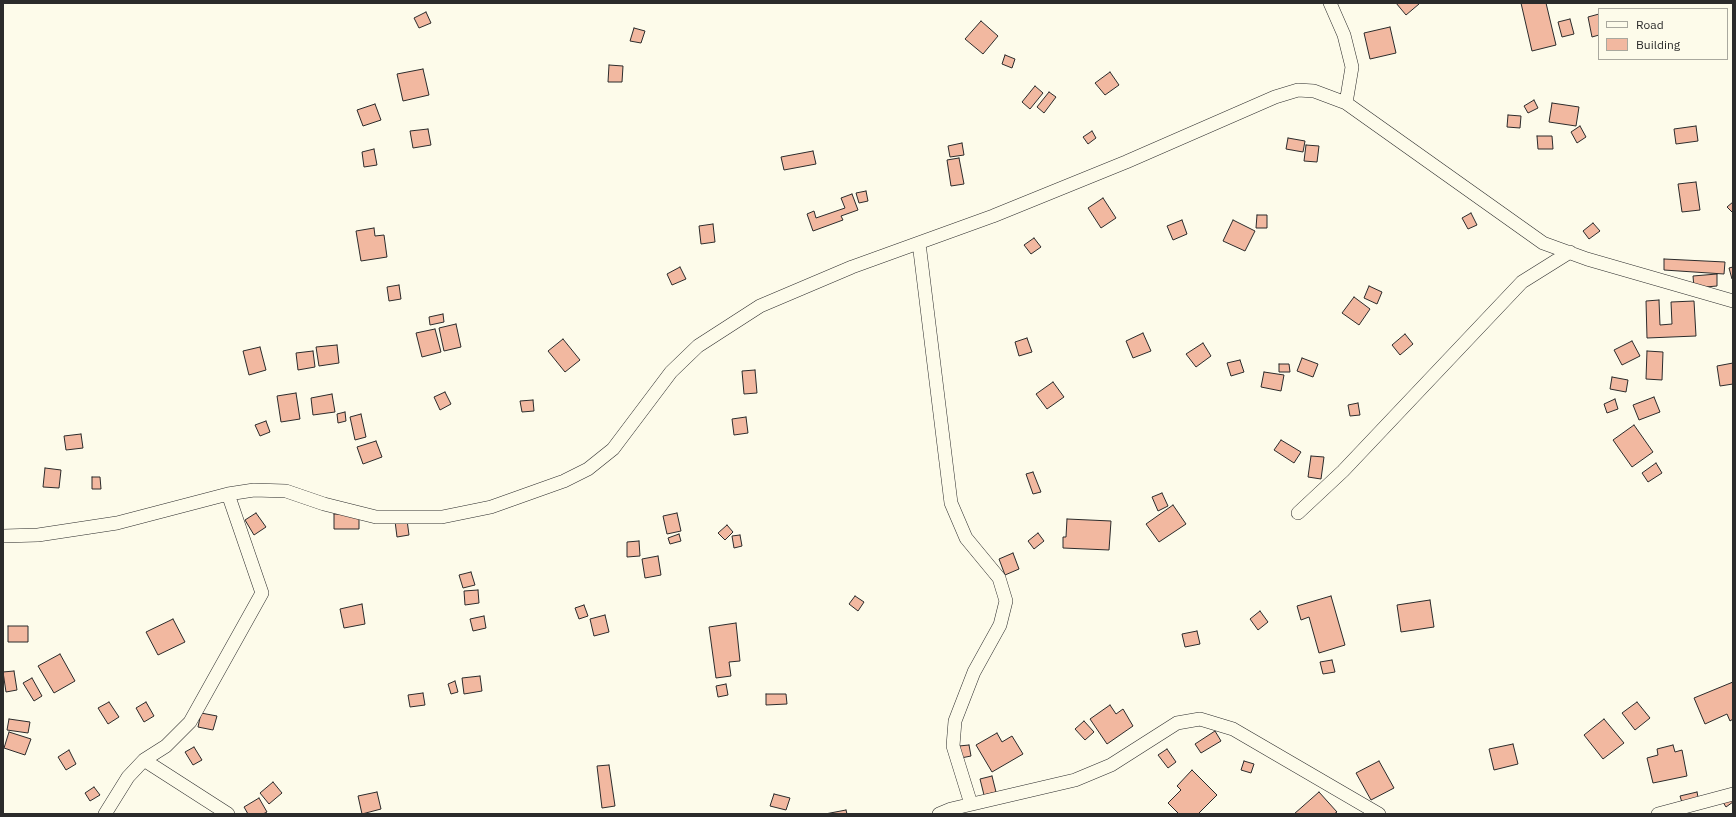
<!DOCTYPE html>
<html>
<head>
<meta charset="utf-8">
<style>
  body { margin:0 }
  #map { position:relative; width:1736px; height:817px; overflow:hidden; background:#fdfbea; font-family:"IBM Plex Sans",sans-serif }
  canvas { display:block }
  .frame { position:absolute; inset:0; border:4px solid #2b2b2b; pointer-events:none }
  .legend { position:absolute; left:1598px; top:8px; width:130px; height:52px; box-sizing:border-box; background:#fdfbea; border:1px solid #a9a89e; margin:0; padding:5px 7px; list-style:none; font-size:12px; color:#2b2b2b }
  .legend li { display:flex; align-items:center; gap:8px; height:20px }
  .legend b { width:20px; border:1px solid #a9a89e }
</style>
</head>
<body>
<div id="map">
<canvas width="1736" height="817"></canvas>
<div class="frame"></div>
<ul class="legend">
<li><b style="height:5px;background:#fdfbea"></b>Road</li>
<li><b style="height:11px;background:#f2b8a0"></b>Building</li>
</ul>
</div>
<script>
const g = document.querySelector('canvas').getContext('2d');
g.lineJoin = 'round';
function fillPath(path, color) {
  g.fillStyle = color;
  g.fill(path, 'evenodd');
}
function toPath(rows) {
  const path = new Path2D();
  for (const r of rows) {
    path.moveTo(r[0], r[1]);
    for (let i = 2; i < r.length; i += 2) path.lineTo(r[i], r[i + 1]);
  }
  return path;
}
function stroke(path, color, width, dash) {
  g.strokeStyle = color;
  g.lineWidth = width;
  g.lineCap = dash ? 'butt' : 'round';
  g.setLineDash(dash || []);
  g.stroke(path);
}
const building = toPath([
  [1396,3,1418,3,1419,4,1406,15,1396,3],
  [1521,3,1546,3,1556,45,1532,51,1521,3],
  [426,12,431,23,419,28,414,18,426,12],
  [1599,14,1599,35,1592,37,1588,17,1599,14],
  [1570,19,1574,34,1562,37,1558,22,1570,19],
  [981,21,998,36,983,54,965,39,981,21],
  [1390,27,1396,53,1370,59,1364,33,1390,27],
  [634,28,645,31,641,43,630,41,634,28],
  [1005,55,1015,59,1012,68,1002,64,1005,55],
  [609,65,623,66,622,82,608,82,609,65],
  [423,69,429,95,403,101,397,74,423,69],
  [1110,72,1119,85,1105,95,1095,83,1110,72],
  [1035,86,1043,93,1030,109,1022,102,1035,86],
  [1049,92,1056,97,1044,113,1037,107,1049,92],
  [1534,100,1538,108,1528,113,1524,106,1534,100],
  [1552,103,1579,107,1576,126,1549,122,1552,103],
  [375,104,381,120,363,126,357,110,375,104],
  [1508,115,1521,116,1520,128,1507,127,1508,115],
  [1580,126,1586,137,1577,143,1571,132,1580,126],
  [1696,126,1698,141,1676,144,1674,129,1696,126],
  [428,129,431,145,413,148,410,131,428,129],
  [1092,131,1096,138,1088,144,1083,137,1092,131],
  [1537,136,1552,136,1553,149,1538,149,1537,136],
  [1288,138,1305,141,1303,152,1286,149,1288,138],
  [962,143,964,155,950,157,948,146,962,143],
  [1306,145,1319,146,1317,162,1304,161,1306,145],
  [374,149,377,165,364,167,362,152,374,149],
  [813,151,816,164,784,170,781,157,813,151],
  [959,158,964,184,951,186,947,160,959,158],
  [1696,182,1700,210,1682,212,1678,184,1696,182],
  [866,191,868,201,859,203,856,193,866,191],
  [852,194,858,210,841,216,843,220,813,231,807,214,814,211,816,218,845,208,841,198,852,194],
  [1103,198,1116,218,1101,228,1088,208,1103,198],
  [1733,202,1733,213,1727,207,1733,202],
  [1471,213,1477,225,1468,229,1462,218,1471,213],
  [1257,215,1267,215,1267,228,1256,228,1257,215],
  [1182,220,1187,234,1173,240,1167,226,1182,220],
  [1233,220,1255,231,1245,251,1223,241,1233,220],
  [1593,223,1600,231,1589,239,1583,231,1593,223],
  [713,224,715,242,701,244,699,226,713,224],
  [374,228,375,236,384,235,387,257,361,261,356,231,374,228],
  [1034,238,1041,247,1031,254,1024,245,1034,238],
  [1664,259,1725,262,1724,274,1664,270,1664,259],
  [680,267,686,279,672,285,667,274,680,267],
  [1733,267,1733,279,1732,279,1729,268,1733,267],
  [1717,274,1717,286,1694,288,1693,276,1717,274],
  [399,285,401,299,389,301,387,287,399,285],
  [1369,286,1382,292,1377,304,1364,298,1369,286],
  [1354,297,1370,309,1359,325,1342,313,1354,297],
  [1659,300,1660,325,1672,324,1671,302,1694,301,1696,336,1647,338,1646,301,1659,300],
  [443,314,444,322,430,325,429,317,443,314],
  [456,324,461,347,444,351,439,328,456,324],
  [435,329,441,352,422,357,416,333,435,329],
  [1143,333,1151,351,1133,358,1126,341,1143,333],
  [1405,334,1413,344,1400,355,1392,345,1405,334],
  [1027,338,1032,352,1019,356,1015,342,1027,338],
  [563,339,580,360,565,372,548,351,563,339],
  [1632,341,1640,356,1622,365,1614,350,1632,341],
  [1203,343,1211,356,1196,367,1186,354,1203,343],
  [337,345,339,363,319,366,316,347,337,345],
  [260,347,266,370,249,375,243,351,260,347],
  [313,351,315,367,298,370,296,353,313,351],
  [1647,351,1663,352,1662,380,1646,379,1647,351],
  [1302,358,1318,364,1313,377,1297,371,1302,358],
  [1240,360,1244,372,1231,376,1227,363,1240,360],
  [1733,363,1733,384,1720,386,1717,366,1733,363],
  [1279,364,1289,364,1290,372,1279,372,1279,364],
  [755,370,757,393,744,394,742,371,755,370],
  [1264,372,1284,375,1281,391,1261,387,1264,372],
  [1612,377,1628,380,1626,392,1610,389,1612,377],
  [1053,382,1064,397,1047,409,1036,394,1053,382],
  [445,392,451,404,440,410,434,397,445,392],
  [296,393,300,419,281,422,277,396,296,393],
  [332,394,335,412,313,415,311,398,332,394],
  [1654,397,1660,412,1639,420,1633,405,1654,397],
  [1615,399,1618,409,1607,413,1604,404,1615,399],
  [533,400,534,411,522,412,520,401,533,400],
  [1358,403,1360,415,1350,416,1348,405,1358,403],
  [345,412,346,421,338,423,337,414,345,412],
  [361,414,366,437,355,440,350,417,361,414],
  [746,417,748,433,734,435,732,419,746,417],
  [266,421,270,432,260,436,255,425,266,421],
  [1634,425,1653,452,1632,467,1613,440,1634,425],
  [81,434,83,448,66,450,64,436,81,434],
  [1281,440,1301,452,1294,463,1274,450,1281,440],
  [376,441,382,457,363,464,357,447,376,441],
  [1311,456,1324,457,1321,479,1308,477,1311,456],
  [1656,463,1662,473,1648,482,1642,473,1656,463],
  [45,468,61,470,59,488,43,487,45,468],
  [1033,472,1041,492,1033,494,1026,474,1033,472],
  [92,477,100,477,101,489,92,489,92,477],
  [1162,493,1168,506,1158,511,1152,497,1162,493],
  [1173,505,1186,524,1159,542,1146,524,1173,505],
  [256,513,266,527,254,535,245,520,256,513],
  [677,513,681,531,667,534,663,516,677,513],
  [334,514,359,514,359,529,334,529,334,514],
  [1067,519,1111,521,1109,550,1063,548,1063,537,1066,537,1067,519],
  [407,520,409,535,397,537,395,521,407,520],
  [727,525,733,532,725,540,718,533,727,525],
  [1038,533,1044,541,1034,549,1028,541,1038,533],
  [679,534,681,541,670,544,668,538,679,534],
  [740,535,742,546,734,548,732,536,740,535],
  [639,541,640,556,627,557,627,542,639,541],
  [1013,553,1019,569,1005,575,999,559,1013,553],
  [658,556,661,575,645,578,642,559,658,556],
  [471,572,475,585,463,588,459,575,471,572],
  [478,590,479,603,465,605,464,591,478,590],
  [855,596,864,602,858,611,849,604,855,596],
  [1331,596,1345,645,1319,653,1309,617,1301,620,1297,606,1331,596],
  [1430,600,1434,627,1401,632,1397,605,1430,600],
  [362,604,365,624,344,628,340,609,362,604],
  [584,605,588,616,579,619,575,608,584,605],
  [1260,611,1268,622,1258,630,1250,619,1260,611],
  [605,615,609,632,594,636,590,619,605,615],
  [484,616,486,628,473,631,470,619,484,616],
  [173,619,185,642,158,655,146,632,173,619],
  [736,623,740,661,729,662,731,676,716,678,709,627,736,623],
  [8,626,28,626,28,642,8,642,8,626],
  [1197,631,1200,644,1185,647,1182,634,1197,631],
  [60,654,75,681,54,693,38,666,60,654],
  [1332,660,1335,672,1323,674,1320,662,1332,660],
  [14,671,17,690,6,692,3,672,14,671],
  [480,676,482,691,464,694,462,678,480,676],
  [32,678,42,696,34,701,23,683,32,678],
  [455,681,458,692,451,694,448,684,455,681],
  [1733,682,1733,719,1730,721,1727,714,1705,724,1694,698,1733,682],
  [726,684,728,695,718,697,716,686,726,684],
  [423,693,425,705,410,707,408,695,423,693],
  [766,694,786,694,787,704,766,705,766,694],
  [109,702,119,717,108,724,98,708,109,702],
  [146,702,154,716,144,722,136,708,146,702],
  [1637,702,1650,718,1635,730,1622,713,1637,702],
  [1110,705,1116,714,1123,709,1133,726,1107,744,1090,719,1110,705],
  [201,713,217,716,213,730,198,727,201,713],
  [9,719,30,722,28,733,7,730,9,719],
  [1604,719,1624,743,1603,759,1584,735,1604,719],
  [1084,721,1094,732,1085,740,1075,729,1084,721],
  [1215,731,1221,741,1201,753,1195,744,1215,731],
  [9,732,31,739,25,755,4,748,9,732],
  [997,733,1002,742,1012,736,1023,754,992,772,976,745,997,733],
  [1513,744,1518,764,1494,770,1489,749,1513,744],
  [969,745,971,756,961,758,959,746,969,745],
  [1673,745,1675,752,1682,750,1687,776,1653,783,1647,758,1658,755,1657,749,1673,745],
  [194,747,202,760,193,765,185,752,194,747],
  [1167,749,1176,762,1168,768,1158,755,1167,749],
  [69,750,76,764,66,770,58,757,69,750],
  [1244,761,1254,764,1251,773,1241,770,1244,761],
  [1379,761,1394,788,1371,800,1356,773,1379,761],
  [609,765,615,806,602,808,597,766,609,765],
  [1192,770,1217,795,1198,814,1179,814,1168,803,1181,790,1177,786,1192,770],
  [992,776,996,792,984,795,980,779,992,776],
  [273,782,282,793,269,804,260,793,273,782],
  [94,787,100,795,90,801,85,793,94,787],
  [377,792,381,809,362,814,358,796,377,792],
  [1319,792,1337,812,1334,814,1294,814,1319,792],
  [1697,792,1699,802,1683,806,1680,796,1697,792],
  [774,794,790,798,786,810,770,806,774,794],
  [259,798,267,812,263,814,248,814,244,807,259,798],
  [1733,798,1733,802,1726,807,1721,799,1733,798],
  [846,810,847,814,825,814,846,810]
]);
fillPath(building, '#f2b8a0');
stroke(building, '#2b2b2b', 1);
const minor = toPath([
  [1330,3,1344,35,1352,67,1346,103],
  [919,243,951,503,966,538,999,578,1006,601,1000,625,974,672,955,721,953,746,971,804],
  [1298,513,1343,471,1522,282,1570,252],
  [3,536,38,535,117,523,228,494,254,490,286,491,324,504,376,517,442,517,491,507,564,481,588,469,613,449,671,372,698,346,760,306,852,267,993,216,1126,162,1275,97,1298,90,1314,91,1346,103,1543,243,1587,259,1733,301],
  [144,760,228,814],
  [105,814,128,777,144,760,166,746,190,722,262,593,228,494],
  [939,814,951,809,1075,780,1111,765,1177,723,1200,719,1233,729,1379,814],
  [1658,814,1733,794]
]);
stroke(minor, '#2b2b2b', 14);
stroke(minor, '#fdfbea', 13);
</script>
</body>
</html>
